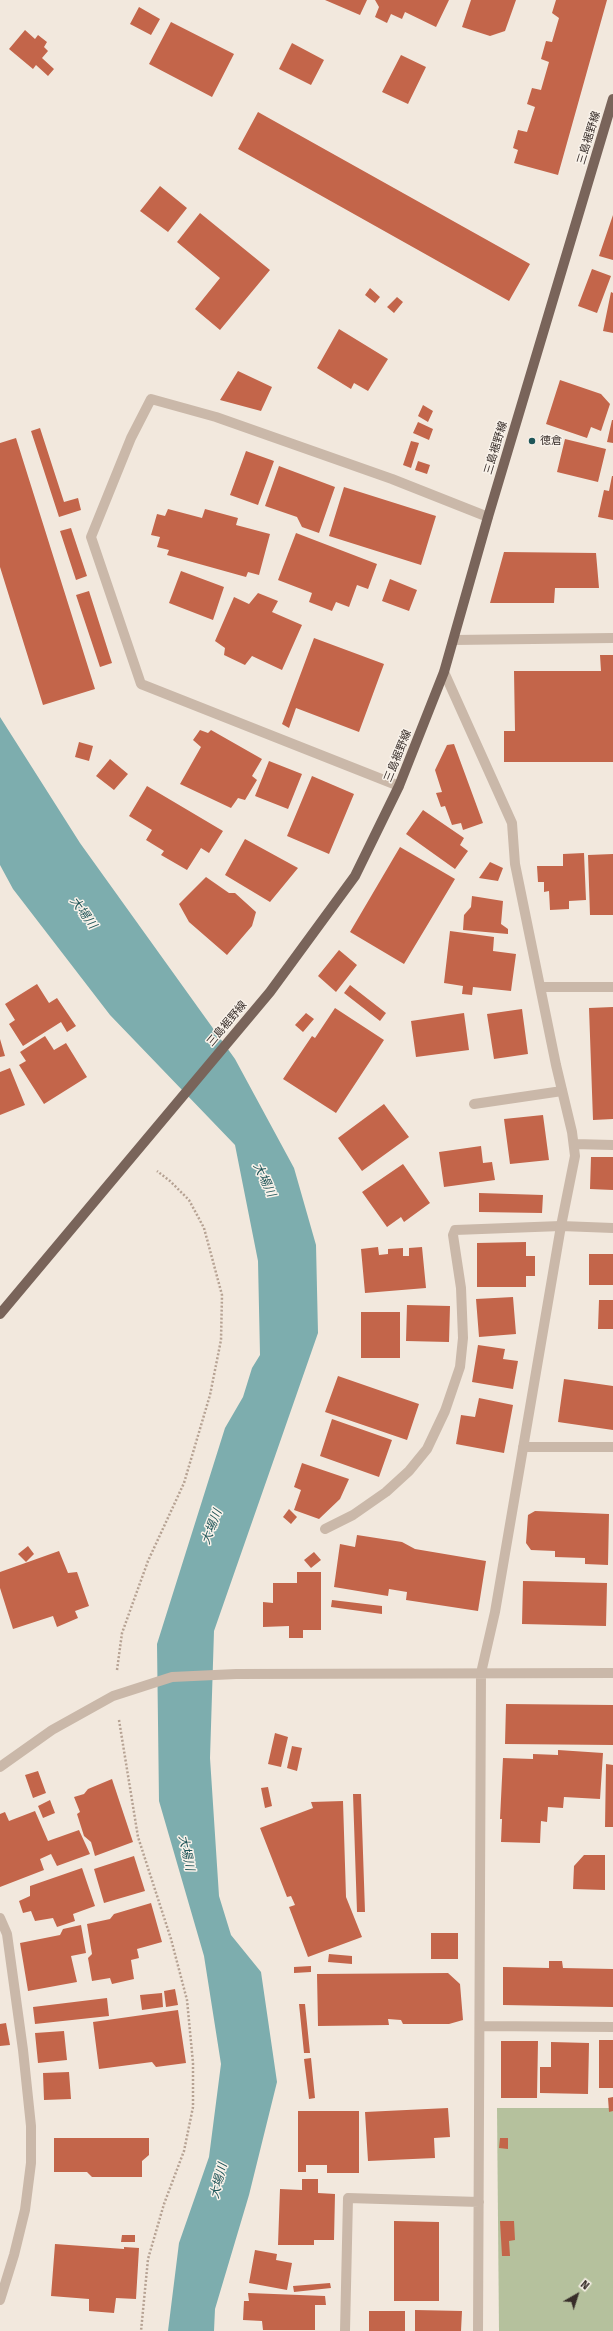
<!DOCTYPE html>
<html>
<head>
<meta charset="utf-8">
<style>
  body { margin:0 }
  #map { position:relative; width:613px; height:2331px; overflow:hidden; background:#f2e8dd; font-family:"Fira Sans",sans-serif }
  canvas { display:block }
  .north { position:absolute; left:557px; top:2275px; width:40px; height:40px; -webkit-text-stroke:3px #f9f2ea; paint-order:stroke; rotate:39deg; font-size:11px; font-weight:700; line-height:16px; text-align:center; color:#372d29 }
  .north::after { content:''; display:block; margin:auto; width:14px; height:18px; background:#372d29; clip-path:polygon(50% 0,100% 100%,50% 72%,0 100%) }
</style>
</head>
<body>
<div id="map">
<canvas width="613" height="2331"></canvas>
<div class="north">N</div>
</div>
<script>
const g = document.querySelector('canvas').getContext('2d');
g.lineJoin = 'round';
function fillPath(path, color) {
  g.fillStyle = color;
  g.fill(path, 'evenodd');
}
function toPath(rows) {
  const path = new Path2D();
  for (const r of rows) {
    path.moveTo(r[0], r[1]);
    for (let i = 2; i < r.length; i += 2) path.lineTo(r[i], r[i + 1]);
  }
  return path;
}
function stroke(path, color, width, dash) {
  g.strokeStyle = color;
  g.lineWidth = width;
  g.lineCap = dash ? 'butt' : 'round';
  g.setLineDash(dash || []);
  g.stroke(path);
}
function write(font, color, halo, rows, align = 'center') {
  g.font = font + ' "Fira Sans","Noto Sans JP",sans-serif';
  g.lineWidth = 3;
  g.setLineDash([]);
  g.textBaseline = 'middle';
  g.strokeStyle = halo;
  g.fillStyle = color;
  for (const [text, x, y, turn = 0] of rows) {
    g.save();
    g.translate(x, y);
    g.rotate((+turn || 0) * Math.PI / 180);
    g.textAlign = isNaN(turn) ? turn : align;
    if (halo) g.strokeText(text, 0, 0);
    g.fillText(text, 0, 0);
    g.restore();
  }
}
fillPath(toPath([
  [497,2108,613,2108,613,2331,499,2331]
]), '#b5c19d');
fillPath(toPath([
  [0,717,80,843,235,1059,294,1168,316,1245,318,1333,214,1631,210,1758,219,1896,231,1935,261,1972,277,2082,249,2195,215,2309,214,2331,168,2331,179,2243,209,2157,221,2064,204,1956,159,1801,157,1644,225,1428,243,1397,252,1368,260,1355,258,1261,235,1145,110,1015,13,889,0,865]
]), '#7dadae');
fillPath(toPath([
  [325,0,367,0,360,15],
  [375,0,449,0,436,27,405,12,402,19,391,14,387,23,375,17,379,7],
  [471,0,516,0,505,31,490,36,462,27],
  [556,0,607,0,558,175,514,163,518,150,513,148,518,130,527,132,535,107,527,104,532,88,541,90,549,62,541,59,546,41,552,42,559,18,552,13],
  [139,7,160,19,151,35,130,24],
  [171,22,234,54,212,97,149,64],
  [25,30,35,39,38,35,47,42,44,47,48,51,42,58,54,69,48,76,36,65,33,69,9,49],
  [292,43,324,60,311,85,279,69],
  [401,55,426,67,408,104,382,92],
  [258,112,530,264,509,301,238,149],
  [160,186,187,208,168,232,140,211],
  [200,213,270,270,220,330,195,309,220,278,177,242],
  [613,215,613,260,599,256],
  [592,269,611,276,597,313,578,306],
  [370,288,380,297,375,303,365,295],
  [611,292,613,293,613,333,603,331],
  [397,297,403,302,394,313,387,307],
  [339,329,388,359,368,391,354,383,351,389,317,368],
  [238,371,272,387,261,411,220,400],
  [560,380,601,394,610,404,601,431,591,427,587,438,546,424],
  [423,405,433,411,428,422,418,416],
  [612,420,613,420,613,443,607,442],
  [418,422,433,429,429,440,413,433],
  [40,428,64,502,78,498,81,510,59,517,31,431],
  [16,438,95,689,43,705,0,567,0,443],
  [565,439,606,449,598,482,557,472],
  [411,441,419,443,411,468,403,465],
  [246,451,274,461,258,505,230,495],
  [418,461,430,465,427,474,415,470],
  [279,466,335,487,319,533,302,527,297,517,265,506],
  [612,476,613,476,613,520,598,517,604,490,609,491],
  [344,487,436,516,421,565,329,536],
  [168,509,202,518,205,509,238,518,236,525,270,534,259,575,248,572,246,577,167,555,169,550,157,547,160,537,151,535,157,514,165,516],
  [71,528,87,576,76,580,60,531],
  [296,533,377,564,368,589,357,585,349,607,336,602,332,611,309,602,312,593,278,580],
  [504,552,596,553,599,588,555,588,554,603,490,603],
  [181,571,224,587,213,620,169,603],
  [390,579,417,590,409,611,382,601],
  [89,591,112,663,100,667,76,595],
  [258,593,278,601,272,612,302,625,282,670,252,656,245,665,224,655,225,648,215,641,234,597,249,604],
  [314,638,384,664,359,732,296,708,289,728,282,724],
  [600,655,613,655,613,762,504,762,504,731,515,731,514,671,601,671],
  [200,730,208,733,211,730,262,759,252,776,257,780,245,800,238,798,231,808,180,784,201,747,193,740],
  [79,742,93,746,89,761,75,757],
  [454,744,483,823,463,830,461,823,452,825,445,806,441,807,436,793,442,792,435,770,447,745],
  [110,759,128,774,114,790,96,776],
  [269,761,302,774,288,809,255,796],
  [312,776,354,794,329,854,287,836],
  [147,786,223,831,209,853,201,848,187,870,161,855,164,851,146,840,152,830,129,816],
  [423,810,464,838,460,845,468,851,455,869,406,834],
  [245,839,298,868,270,902,225,875],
  [400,847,455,879,404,964,350,932],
  [584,853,586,900,569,901,569,909,550,910,549,891,544,892,544,882,538,882,537,866,563,866,563,854],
  [613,854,613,915,590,915,588,855],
  [490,862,503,868,498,881,479,878],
  [206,877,229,893,235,893,256,912,252,926,227,955,189,922,179,904],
  [472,896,503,901,501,924,508,929,508,934,463,930,464,915,471,907],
  [450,931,494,937,493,951,516,954,511,991,473,987,472,995,462,994,463,986,444,983],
  [339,950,357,965,336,992,318,976],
  [37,984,49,1003,57,998,76,1026,67,1032,61,1022,23,1046,9,1024,15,1020,5,1004],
  [350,985,386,1013,380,1021,344,993],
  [613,1007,613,1119,593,1120,589,1008],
  [335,1008,384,1040,336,1113,283,1079,312,1036,315,1038],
  [522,1009,528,1054,494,1059,487,1014],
  [306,1013,314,1019,303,1032,295,1025],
  [464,1013,469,1050,416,1057,411,1021],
  [45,1036,54,1050,66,1043,87,1077,44,1104,19,1065,26,1061,20,1052],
  [0,1039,5,1056,0,1057],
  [10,1068,25,1105,0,1115,0,1072],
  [384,1104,409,1137,362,1171,338,1138],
  [543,1115,549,1160,510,1164,504,1119],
  [481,1146,483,1163,492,1162,495,1180,444,1187,439,1152],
  [591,1157,613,1157,613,1190,590,1189],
  [403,1164,430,1203,404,1222,401,1217,387,1227,362,1192],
  [479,1193,543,1195,542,1213,479,1212],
  [526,1242,526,1256,535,1256,535,1276,526,1276,526,1287,477,1287,477,1243],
  [378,1247,379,1255,388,1254,388,1249,403,1248,403,1256,409,1256,409,1248,422,1247,426,1288,365,1293,361,1249],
  [589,1254,613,1254,613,1285,589,1285],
  [513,1297,516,1334,479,1337,476,1299],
  [599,1300,613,1300,613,1329,598,1329],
  [407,1305,450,1306,449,1342,406,1341],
  [361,1312,400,1312,400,1358,361,1358],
  [478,1345,505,1349,503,1359,518,1361,513,1389,472,1382],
  [338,1376,419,1404,407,1440,325,1412],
  [564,1379,613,1386,613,1430,558,1422],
  [479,1398,513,1405,504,1453,456,1444,461,1415,475,1417],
  [332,1419,392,1440,379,1477,320,1456],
  [302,1463,349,1479,340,1499,319,1519,294,1510,301,1490,294,1487],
  [289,1509,297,1517,291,1524,283,1517],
  [535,1511,609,1514,608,1565,585,1564,585,1558,555,1557,555,1551,531,1550,526,1543,528,1515],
  [357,1535,402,1542,415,1549,486,1561,478,1611,406,1600,407,1592,389,1589,388,1596,334,1587,340,1544,355,1547],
  [28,1546,34,1554,26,1562,18,1554],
  [59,1551,68,1573,77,1572,89,1606,75,1611,78,1618,57,1627,53,1616,13,1629,0,1588,0,1572],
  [314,1552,321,1560,311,1568,304,1560],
  [297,1572,321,1572,321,1630,303,1630,303,1638,289,1638,289,1626,263,1627,263,1602,273,1603,273,1583,297,1583],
  [523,1581,607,1583,606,1626,522,1624],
  [332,1600,382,1606,382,1614,331,1607],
  [506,1704,613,1705,613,1745,505,1744],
  [275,1733,288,1737,281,1767,268,1764],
  [292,1746,302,1748,297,1771,287,1768],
  [558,1750,603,1753,600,1799,564,1797,563,1808,548,1807,547,1822,541,1821,540,1843,501,1842,502,1819,500,1819,503,1758,533,1759,533,1754,558,1755],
  [606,1764,613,1765,613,1827,605,1827],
  [38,1771,46,1793,33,1798,25,1775],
  [112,1779,133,1842,95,1856,91,1842,84,1836,77,1814,80,1812,74,1797,84,1794,88,1789],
  [268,1787,272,1806,265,1808,261,1788],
  [353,1794,361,1794,365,1912,357,1912],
  [50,1800,55,1813,43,1818,38,1806],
  [343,1801,346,1897,362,1937,308,1957,289,1907,295,1905,291,1896,287,1897,260,1828,313,1808,311,1802],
  [35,1811,48,1841,79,1830,90,1854,57,1866,51,1854,40,1859,44,1870,0,1887,0,1814,5,1812,9,1821],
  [584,1855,605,1855,605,1890,573,1889,574,1866],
  [134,1856,145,1891,104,1903,94,1869],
  [82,1868,95,1906,73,1914,75,1921,57,1927,53,1918,35,1921,31,1911,23,1913,19,1901,30,1896,30,1886],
  [151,1903,162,1942,137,1949,139,1958,131,1960,134,1979,112,1984,110,1978,92,1981,88,1958,92,1954,87,1924,110,1919,114,1914],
  [81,1925,86,1953,71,1956,77,1982,28,1991,20,1943,60,1935,63,1929],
  [431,1933,458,1933,458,1959,431,1959],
  [329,1954,352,1956,352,1964,328,1962],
  [549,1961,562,1961,563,1968,613,1969,613,2007,503,2005,503,1967,549,1968],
  [311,1966,311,1972,294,1973,294,1967],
  [448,1973,460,1984,463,2020,449,2024,403,2024,401,2020,388,2019,389,2025,318,2026,317,1974],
  [175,1989,178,2005,166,2007,164,1991],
  [162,1993,163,2007,142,2010,140,1995],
  [107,1998,109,2016,35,2024,33,2007],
  [299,2004,305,2004,310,2053,304,2053],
  [178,2010,186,2063,156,2067,152,2062,99,2069,93,2022],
  [6,2023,10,2045,0,2046,0,2024],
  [64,2031,67,2060,38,2063,35,2033],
  [599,2040,613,2040,613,2088,599,2088],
  [501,2041,538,2041,537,2098,501,2098],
  [551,2042,589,2043,588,2094,540,2093,540,2067,551,2067],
  [311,2058,315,2098,309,2099,304,2059],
  [69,2072,71,2099,44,2100,43,2073],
  [613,2097,613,2111,609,2112,608,2098],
  [448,2108,450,2137,434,2138,435,2158,368,2161,365,2112],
  [298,2111,359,2111,359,2173,327,2173,327,2165,306,2165,306,2172,298,2172],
  [54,2138,149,2138,149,2155,142,2161,142,2177,92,2177,87,2172,54,2172],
  [500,2138,508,2138,508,2149,499,2148],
  [302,2179,318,2179,318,2193,335,2194,334,2240,314,2240,314,2245,278,2245,280,2189,302,2190],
  [394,2221,439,2222,439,2301,394,2301],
  [500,2221,514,2221,515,2240,509,2241,510,2256,502,2256],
  [122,2235,135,2235,135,2242,121,2242],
  [55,2244,124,2249,124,2247,139,2248,136,2299,116,2298,114,2313,89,2311,89,2299,51,2296],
  [255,2250,277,2254,276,2260,292,2263,287,2290,249,2283],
  [330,2283,331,2288,294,2292,293,2286],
  [248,2293,325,2296,326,2305,315,2305,315,2330,263,2330,262,2321,243,2320,244,2301,249,2301],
  [415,2310,462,2311,461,2331,415,2331],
  [369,2311,405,2311,405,2331,369,2331]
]), '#c3654a');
stroke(toPath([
  [117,1670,122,1633,148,1561,184,1483,210,1395,221,1340,222,1295,204,1228,189,1200,170,1181,157,1171],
  [119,1720,138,1837,171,1939,187,2000,193,2063,193,2107,184,2151,164,2204,148,2259,141,2331]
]), '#b6a293', 2.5, [2, 2]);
stroke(toPath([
  [474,1104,562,1091],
  [325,1529,353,1515,386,1492,409,1471,427,1449,445,1411,460,1367,463,1338,461,1288,453,1235,455,1230,561,1226,613,1228]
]), '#cab8a9', 10);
stroke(toPath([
  [454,640,613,638],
  [444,672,512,823,515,864,556,1065,572,1132,575,1156,561,1226,495,1612,481,1673,478,2331],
  [399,786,141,684,91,537,131,438,151,399,216,417,392,479,488,517],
  [541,987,613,987],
  [574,1144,613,1145],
  [523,1447,613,1447],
  [0,1767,52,1730,113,1696,172,1677,236,1674,613,1673],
  [0,1918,7,1934,23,2050,31,2126,31,2163,25,2210,14,2255,0,2300],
  [481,2026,613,2027],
  [345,2331,348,2198,479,2202]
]), '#cab8a9', 10);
stroke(toPath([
  [0,1314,270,992,355,876,399,786,444,672,488,517,613,99]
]), '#79645a', 10);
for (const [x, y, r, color] of [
  [532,441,4,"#1f5558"]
]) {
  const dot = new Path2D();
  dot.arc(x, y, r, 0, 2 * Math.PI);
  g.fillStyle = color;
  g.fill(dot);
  stroke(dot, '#f9f2ea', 1.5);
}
write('11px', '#372d29', '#f9f2ea', [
  ["三島裾野線",589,138,-73],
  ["三島裾野線",496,448,-73],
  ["三島裾野線",398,756,-68],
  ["三島裾野線",227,1024,-50]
]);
write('11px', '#372d29', '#f9f2ea', [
  ["徳倉",540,441]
], 'left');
write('italic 12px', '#1f5558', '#f9f2ea', [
  ["大場川",83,913,54],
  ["大場川",264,1180,65],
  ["大場川",212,1527,-69],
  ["大場川",186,1853,78],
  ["大場川",219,2181,-76]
]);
</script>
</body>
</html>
